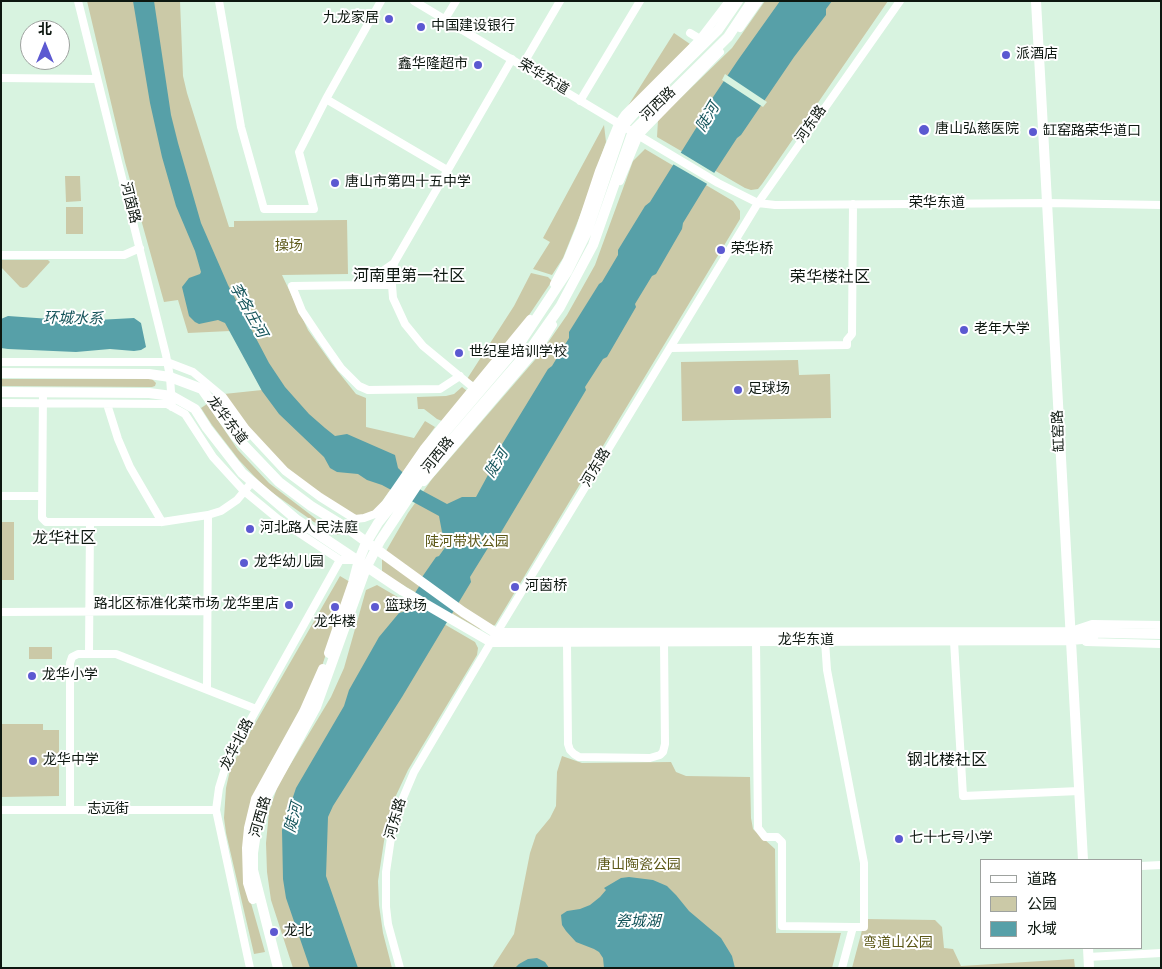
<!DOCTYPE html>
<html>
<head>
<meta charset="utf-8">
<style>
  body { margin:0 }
  #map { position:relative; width:1162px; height:969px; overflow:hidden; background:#d8f3e0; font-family:Overpass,"Noto Sans SC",sans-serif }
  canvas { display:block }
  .frame { position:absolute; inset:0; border:2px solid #0d1710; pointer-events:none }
  .legend { position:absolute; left:980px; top:859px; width:162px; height:90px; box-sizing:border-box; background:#fff; border:1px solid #9ea29f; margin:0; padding:6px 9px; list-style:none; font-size:15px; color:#0d1710 }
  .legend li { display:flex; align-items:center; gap:10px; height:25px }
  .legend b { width:25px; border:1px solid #9ea29f }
  .north { position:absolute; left:20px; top:20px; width:50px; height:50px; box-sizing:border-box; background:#fff; border:1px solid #9ea29f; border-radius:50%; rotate:0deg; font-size:14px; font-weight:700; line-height:20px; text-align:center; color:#0d1710 }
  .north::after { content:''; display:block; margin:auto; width:18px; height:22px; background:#5c59d1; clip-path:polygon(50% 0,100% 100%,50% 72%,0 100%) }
</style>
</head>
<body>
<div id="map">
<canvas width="1162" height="969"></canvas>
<div class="frame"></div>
<ul class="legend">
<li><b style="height:6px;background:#fff"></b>道路</li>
<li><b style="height:14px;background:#cbc9a7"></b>公园</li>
<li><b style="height:14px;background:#57a0a8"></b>水域</li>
</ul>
<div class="north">北</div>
</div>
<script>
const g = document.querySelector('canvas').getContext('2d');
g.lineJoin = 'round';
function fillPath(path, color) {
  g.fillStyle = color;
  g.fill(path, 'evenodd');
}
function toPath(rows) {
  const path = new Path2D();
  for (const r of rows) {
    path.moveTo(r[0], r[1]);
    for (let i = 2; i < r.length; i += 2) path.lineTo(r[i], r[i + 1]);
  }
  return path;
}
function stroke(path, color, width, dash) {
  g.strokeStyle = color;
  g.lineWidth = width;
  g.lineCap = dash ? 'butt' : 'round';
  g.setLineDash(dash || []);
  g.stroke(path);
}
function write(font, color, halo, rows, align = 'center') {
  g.font = font + ' Overpass,"Noto Sans SC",sans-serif';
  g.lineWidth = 4;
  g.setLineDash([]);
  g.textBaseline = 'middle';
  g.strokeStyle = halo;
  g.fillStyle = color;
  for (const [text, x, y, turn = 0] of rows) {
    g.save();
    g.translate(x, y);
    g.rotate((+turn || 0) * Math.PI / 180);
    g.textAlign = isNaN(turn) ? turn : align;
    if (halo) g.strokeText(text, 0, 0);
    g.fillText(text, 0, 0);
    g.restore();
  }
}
fillPath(toPath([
  [87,1,180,1,183,76,187,93,229,227,234,227,234,221,347,220,348,274,282,275,308,330,332,364,356,394,366,398,366,427,414,438,425,421,435,427,373,514,356,516,330,501,283,466,245,426,224,394,262,390,230,331,188,333,178,300,164,302,125,162],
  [765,1,888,1,762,184,758,189,751,190,745,188,657,137,658,120,732,48],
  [674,33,690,44,626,109],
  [604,125,606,142,583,208,563,258,552,275,533,269,550,242,543,238],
  [645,149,733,201,740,211,740,219,495,625,486,630,479,629,382,573,382,558,408,513,432,479,540,354,567,315,595,265,633,161],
  [65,176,80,176,81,201,66,202],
  [66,207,83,207,83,234,66,234],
  [1,260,48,260,50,262,27,287,23,288,20,287,1,267],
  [531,273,548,277,552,281,523,324,475,383,467,379,514,306],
  [798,360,799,375,830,374,831,418,682,421,681,362],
  [1,379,152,379,156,383,155,386,152,387,1,386],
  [462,387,467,391,442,421,437,419,424,409,418,409,417,397,446,396,454,394],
  [207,404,238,450,269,483,320,522,339,533,338,535,314,522,267,489,253,475,239,460,212,425,201,408],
  [1,522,14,522,14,580,1,580],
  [340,576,350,582,321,669,306,703,267,769,249,896,265,952,254,954,226,833,224,818,226,788,230,770,241,748],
  [377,585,475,642,478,648,477,655,408,770,392,804,386,828,378,881,379,905,383,933,392,968,293,968,271,900,267,872,266,843,269,812,278,785,331,697,344,668,366,590],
  [29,647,52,647,52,659,29,659],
  [1,724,43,724,43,730,59,730,59,796,1,797],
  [562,756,582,763,671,762,676,772,686,776,750,777,751,818,753,829,775,849,776,933,841,933,832,968,492,968,514,934,530,853,536,835,550,818,556,806,557,772],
  [865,919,935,920,942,927,944,948,953,949,961,966,1074,959,1075,968,852,968]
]), '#cbc9a7');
fillPath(toPath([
  [133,1,154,1,171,115,178,143,201,223,228,285,269,363,285,387,309,414,325,428,335,436,347,434,395,455,398,468,421,490,447,504,462,497,476,497,501,451,501,446,548,369,552,366,569,338,569,332,599,284,602,282,618,255,618,250,645,206,650,202,703,117,703,112,738,60,780,1,832,1,826,9,826,15,794,57,741,135,737,138,705,187,683,223,682,229,656,274,652,276,635,304,636,307,607,357,603,359,585,387,586,390,497,539,491,543,470,577,471,582,402,697,333,806,328,817,326,876,358,968,310,968,286,898,283,879,282,830,296,788,344,706,349,690,379,637,399,613,403,612,420,585,420,580,436,557,439,556,449,542,442,532,439,516,382,485,367,480,358,474,337,472,330,468,324,457,279,414,262,391,225,323,218,320,199,324,195,322,189,316,182,287,189,278,200,274,201,272,195,251,176,206,162,157,150,103],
  [8,316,79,321,134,318,141,323,146,347,141,350,134,351,110,349,76,352,8,349,1,348,1,319],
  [629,877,653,880,667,886,676,895,689,911,721,938,732,956,735,968,604,968,603,958,599,952,594,949,576,942,566,931,562,925,561,915,567,911,580,909,590,905,600,897,606,890,604,888,621,878],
  [537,958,545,962,549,968,515,968,519,964,528,959]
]), '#57a0a8');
fillPath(toPath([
  [725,74,767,102,763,107,722,80],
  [678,151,716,174,709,185,671,163]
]), '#d8f3e0');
stroke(toPath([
  [78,1,166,355,170,377,172,407],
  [219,1,241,127,264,209,314,209,299,152,326,99,381,1],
  [414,1,718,183,758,203,775,205,1048,203,1161,205],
  [445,19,456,1],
  [740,28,759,1],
  [690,33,700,39],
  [522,66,560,1],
  [1,78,97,79],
  [326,99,447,170],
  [580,101,640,1],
  [620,181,639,135,720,52],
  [1,255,124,255,140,248],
  [394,263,392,285,393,298,405,324,423,346,475,389],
  [554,284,567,260,580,228,599,171,618,124,625,114,700,39,729,1],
  [363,285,392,285],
  [671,348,847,345,847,340,852,334,853,204],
  [1,362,167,362,193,372,223,397,246,429,285,471,320,497,355,519,364,518,375,514,386,503,424,448,530,319],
  [460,376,440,389,368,390,359,386,341,368,320,338,302,311,292,286,363,285,394,263,512,59],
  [43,392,42,518,46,522,162,522,208,515,221,511,237,500,252,482],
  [1,403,167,404,185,414,213,457,244,491,278,519,340,560],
  [107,404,118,439,130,467,162,522],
  [424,482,540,346,553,325],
  [1,496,41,496],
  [1,612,207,611],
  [1074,630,1092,624,1161,625],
  [756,641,758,828,765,837,777,837,782,842,782,926,853,927,842,968],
  [825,641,827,670,864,863,864,927,853,927],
  [954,641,963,796,1079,791],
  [1086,642,1161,644],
  [567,643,568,744,570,750,574,754,579,757,650,758,660,755,663,752,665,744,664,642],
  [89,654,116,654,256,709],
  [207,689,208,515],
  [1,810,216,810],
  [70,810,70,663,72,657,78,654,89,654,90,522],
  [1141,866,1161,865],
  [1088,957,1161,953],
  [250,968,216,810,219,788,227,762,340,560,357,560],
  [400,968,388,924,386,907,386,872,392,831,397,812,414,772,491,642,758,203,900,1]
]), '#fff', 8);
stroke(toPath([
  [1036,1,1083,860],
  [1,373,149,374,170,377,202,389,236,437,279,482,311,506,350,530,463,612,496,633,1071,632,1161,634],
  [1,392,149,393,172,396,195,409,207,428,242,473,297,520,403,591,491,642,1071,640,1093,638],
  [329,653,353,583,359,560,366,543,378,523,394,503,423,458,516,349,567,272,587,232,623,126,639,108,718,30,738,1],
  [253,899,248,883,247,848,249,828,256,799,304,712,323,669],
  [1088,948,1089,968],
  [278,968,253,870,253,853,257,826,264,802,316,707,366,568,380,541,431,464,531,348,560,307,593,245,633,131,728,37,752,1]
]), '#fff', 10);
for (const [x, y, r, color] of [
  [389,19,5,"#5c59d1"],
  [421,27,5,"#5c59d1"],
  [1006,55,5,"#5c59d1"],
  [478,65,5,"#5c59d1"],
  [924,130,6,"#5c59d1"],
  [1033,132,5,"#5c59d1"],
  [335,183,5,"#5c59d1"],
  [721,250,5,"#5c59d1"],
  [964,330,5,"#5c59d1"],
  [459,353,5,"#5c59d1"],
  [738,390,5,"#5c59d1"],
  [250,529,5,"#5c59d1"],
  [244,563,5,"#5c59d1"],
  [515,587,5,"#5c59d1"],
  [289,605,5,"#5c59d1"],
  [335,607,5,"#5c59d1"],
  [375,607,5,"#5c59d1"],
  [32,676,5,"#5c59d1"],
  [33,761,5,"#5c59d1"],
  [899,839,5,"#5c59d1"],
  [274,932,5,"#5c59d1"]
]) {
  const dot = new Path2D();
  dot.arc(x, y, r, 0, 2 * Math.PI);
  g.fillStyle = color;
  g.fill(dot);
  stroke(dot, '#fff', 2);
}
write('14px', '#0d1710', '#fff', [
  ["九龙家居",379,19,"right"],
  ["中国建设银行",431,27],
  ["派酒店",1016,55],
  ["鑫华隆超市",468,65,"right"],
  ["唐山弘慈医院",935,130],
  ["缸窑路荣华道口",1043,132],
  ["唐山市第四十五中学",345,183],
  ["荣华桥",731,250],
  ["老年大学",974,330],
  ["世纪星培训学校",469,353],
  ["足球场",748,390],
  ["河北路人民法庭",260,529],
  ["龙华幼儿园",254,563],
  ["河茵桥",525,587],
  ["路北区标准化菜市场 龙华里店",279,605,"right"],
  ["篮球场",385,607],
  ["龙华楼",335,623,"center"],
  ["龙华小学",42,676],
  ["龙华中学",43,761],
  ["七十七号小学",909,839],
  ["龙北",284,932]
], 'left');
write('14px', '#0d1710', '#fff', [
  ["荣华东道",543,78,31],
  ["河西路",659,105,-44],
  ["河东路",812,125,-55],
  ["河茵路",129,203,76],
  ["荣华东道",937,204],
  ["龙华东道",226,421,53],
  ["缸窑路",1060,431,-93],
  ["河西路",439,456,-51],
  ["河东路",597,468,-59],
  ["龙华东道",806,641],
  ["龙华北路",238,745,-63],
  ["志远街",108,810],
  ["河西路",262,817,-74],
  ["河东路",397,819,-74]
]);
write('14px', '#5c5818', '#fff', [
  ["操场",289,247],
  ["陡河带状公园",467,543],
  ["唐山陶瓷公园",639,866],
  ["弯道山公园",898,944]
]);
write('italic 15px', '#135359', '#fff', [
  ["陡河",709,118,-59],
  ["李各庄河",247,311,61],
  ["环城水系",73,320,1],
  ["陡河",498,464,-59],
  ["陡河",295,818,-76],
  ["瓷城湖",638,923]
]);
write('16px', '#0d1710', '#fff', [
  ["河南里第一社区",409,278],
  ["荣华楼社区",830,279],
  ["龙华社区",64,540],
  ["钢北楼社区",947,762]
]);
</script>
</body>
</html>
